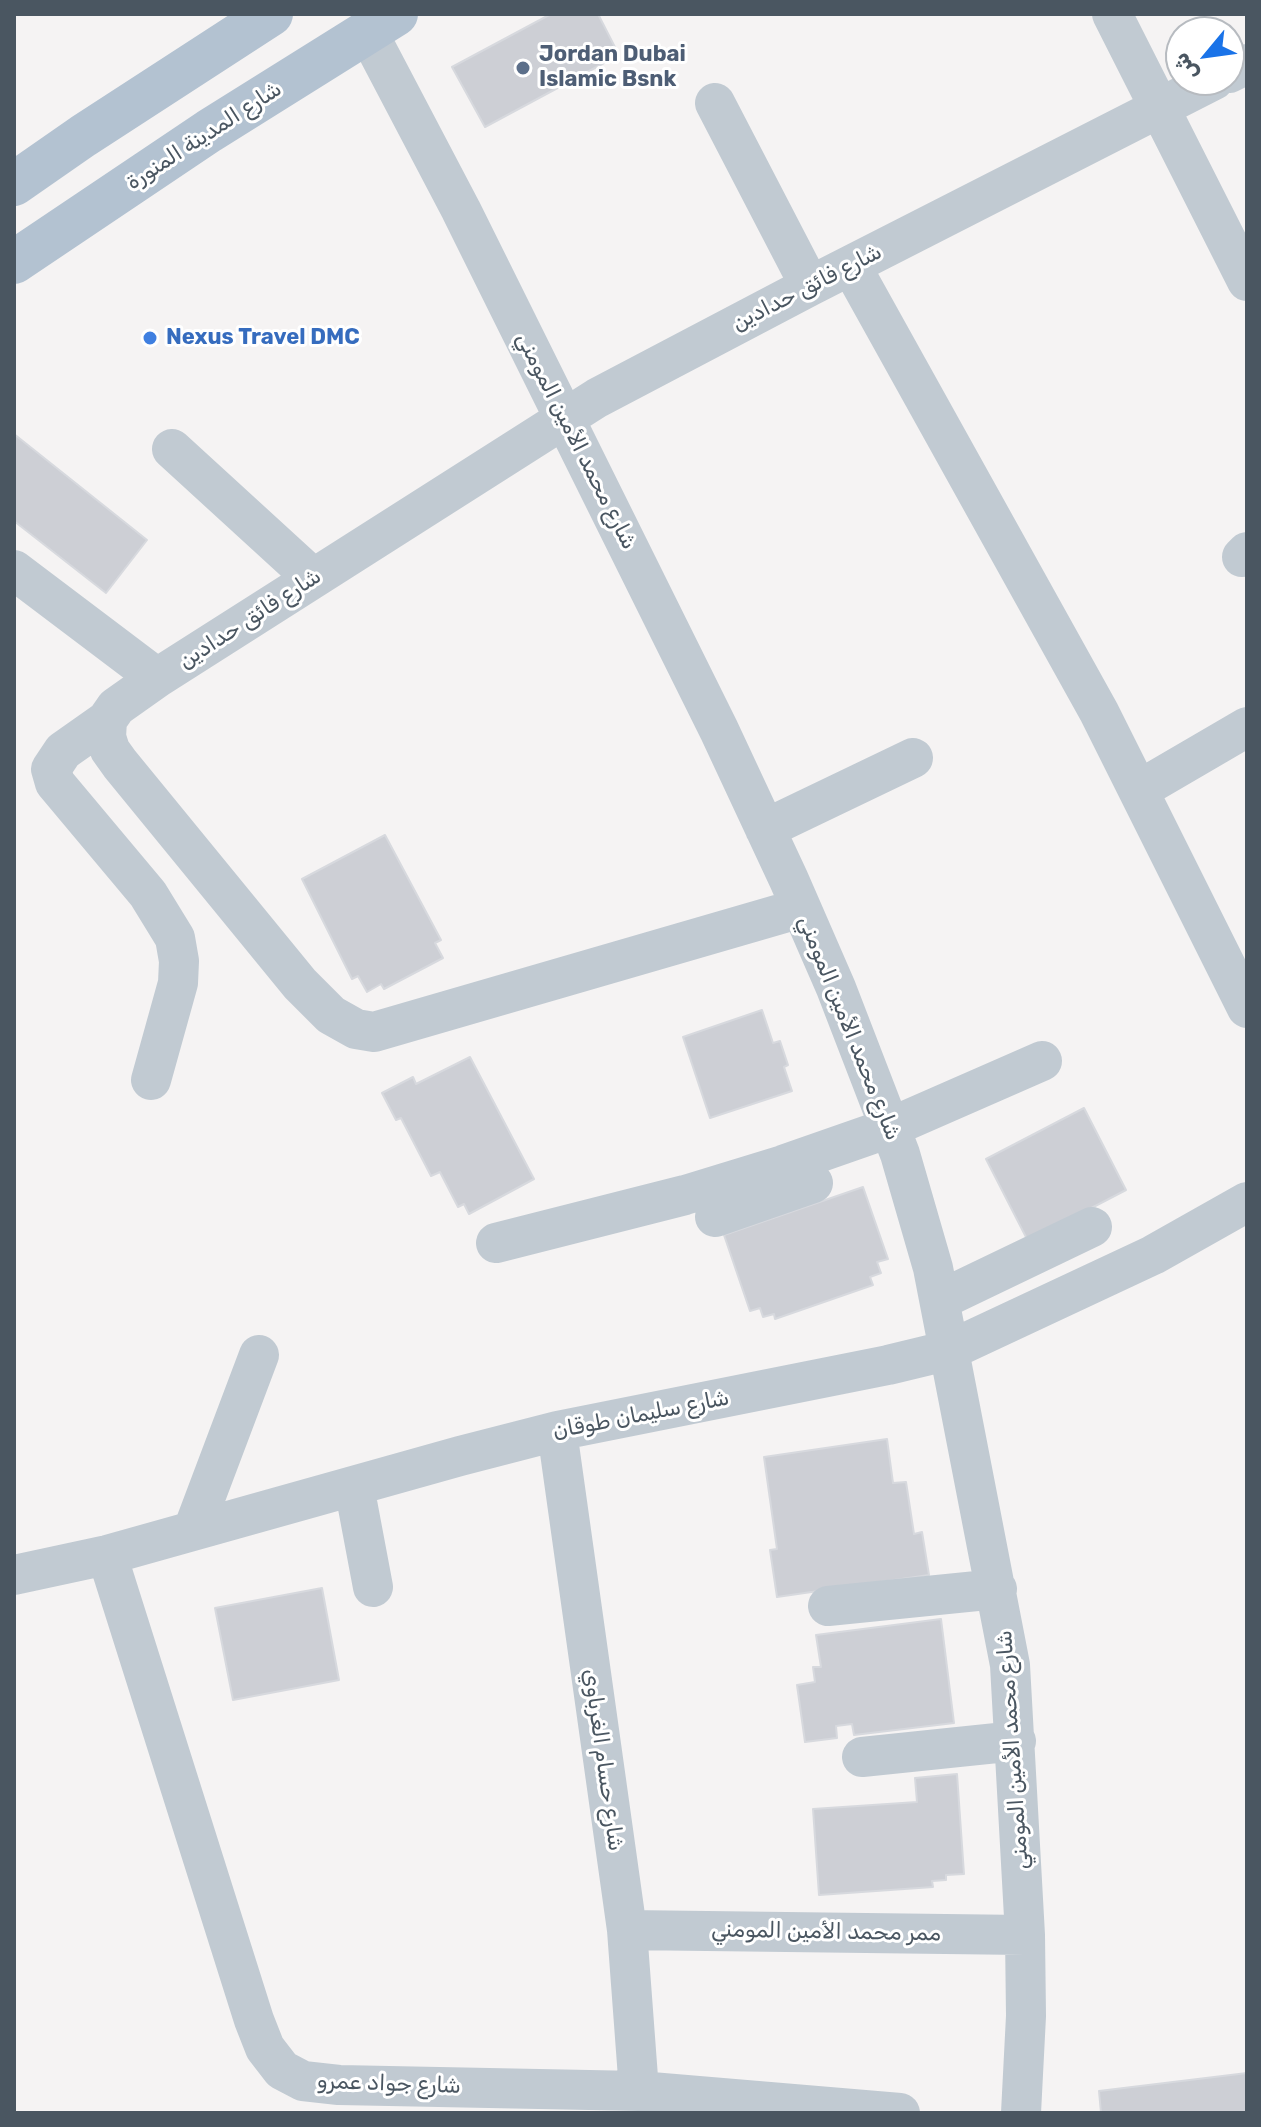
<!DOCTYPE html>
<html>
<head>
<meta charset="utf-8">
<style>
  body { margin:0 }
  #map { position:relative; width:1261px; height:2127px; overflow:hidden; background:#f5f3f3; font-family:Rubik,"Noto Sans Arabic",sans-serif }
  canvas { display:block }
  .frame { position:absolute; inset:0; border:16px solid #4a5661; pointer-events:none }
  .north { position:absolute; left:1165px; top:16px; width:80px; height:80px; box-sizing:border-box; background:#fff; border:2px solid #b7bbc0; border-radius:50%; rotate:241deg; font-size:22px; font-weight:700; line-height:32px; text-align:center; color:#4a5661 }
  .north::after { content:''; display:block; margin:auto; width:28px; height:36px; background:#1a73e8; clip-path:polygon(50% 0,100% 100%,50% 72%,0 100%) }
</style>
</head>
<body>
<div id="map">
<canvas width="1261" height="2127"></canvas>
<div class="frame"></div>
<div class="north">ش</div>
</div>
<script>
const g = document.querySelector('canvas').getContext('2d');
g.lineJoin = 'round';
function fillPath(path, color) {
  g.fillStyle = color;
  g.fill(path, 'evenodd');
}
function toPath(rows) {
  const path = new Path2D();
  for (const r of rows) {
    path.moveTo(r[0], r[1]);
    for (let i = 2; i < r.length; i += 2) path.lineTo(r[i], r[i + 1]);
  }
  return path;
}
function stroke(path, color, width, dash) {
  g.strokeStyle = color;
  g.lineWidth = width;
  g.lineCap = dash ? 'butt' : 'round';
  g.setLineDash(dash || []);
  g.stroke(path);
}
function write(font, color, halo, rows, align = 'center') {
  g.font = font + ' Rubik,"Noto Sans Arabic",sans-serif';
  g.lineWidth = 6;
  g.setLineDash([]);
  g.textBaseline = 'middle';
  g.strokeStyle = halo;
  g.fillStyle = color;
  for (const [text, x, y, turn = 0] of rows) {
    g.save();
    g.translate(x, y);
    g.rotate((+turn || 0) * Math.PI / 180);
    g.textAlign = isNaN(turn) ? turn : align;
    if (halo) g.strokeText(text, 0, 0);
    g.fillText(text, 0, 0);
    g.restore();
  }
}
const building = toPath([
  [551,14,598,14,619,55,485,127,452,67,551,14],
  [14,434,147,540,106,593,14,521,14,434],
  [385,835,441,940,435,943,443,958,384,989,381,984,367,992,358,976,352,979,302,879,385,835],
  [762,1010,773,1043,780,1041,788,1065,784,1067,792,1091,710,1118,683,1037,762,1010],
  [470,1057,534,1179,469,1214,464,1204,458,1207,440,1172,431,1176,401,1118,396,1120,382,1093,413,1077,416,1084,470,1057],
  [1084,1108,1126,1190,1028,1241,986,1159,1084,1108],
  [863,1187,888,1259,877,1262,881,1273,870,1277,873,1285,775,1319,774,1314,763,1317,760,1308,750,1311,724,1235,863,1187],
  [887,1439,893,1483,906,1482,914,1534,922,1532,929,1575,777,1597,770,1550,777,1549,764,1457,887,1439],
  [322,1588,339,1680,233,1700,215,1608,322,1588],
  [941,1619,954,1723,854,1735,852,1724,836,1726,837,1738,805,1742,797,1685,815,1682,813,1667,821,1667,816,1635,941,1619],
  [957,1774,964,1874,946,1875,946,1880,932,1881,933,1887,819,1895,813,1809,917,1802,915,1778,957,1774],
  [1247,2073,1247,2113,1101,2113,1099,2091,1247,2073]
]);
fillPath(building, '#cdcfd5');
stroke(building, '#d7d9de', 2);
stroke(toPath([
  [1112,14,1247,281],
  [367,31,461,210,719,730,789,880,836,988,900,1154,933,1268,1010,1665,1025,1935,1026,2016,1021,2113],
  [1229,73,1247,64],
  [715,103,810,286],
  [851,266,1099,712,1247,1008],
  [172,449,313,578],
  [1242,557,1247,552],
  [14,570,157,678],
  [107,720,63,751,51,769,55,783,148,894,175,938,179,961,178,983,151,1080],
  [1139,790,1247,727],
  [765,829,913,758],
  [801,908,374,1032,356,1029,331,1015,300,984,120,764,110,750,106,737,107,720,116,707,157,678,597,398,810,286,1214,80],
  [715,1217,813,1183],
  [496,1243,685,1195,783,1165,889,1128,1042,1061],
  [940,1300,1092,1227],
  [557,1431,627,1930,639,2091],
  [354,1486,373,1587],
  [193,1530,259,1355],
  [107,1555,254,2020,265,2048,282,2070,303,2081,339,2085,639,2091,900,2113],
  [14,1575,107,1555,460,1456,557,1431,888,1365,950,1350,1153,1255,1247,1202],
  [828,1606,997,1589],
  [862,1757,1016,1741],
  [627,1930,1025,1935]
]), '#c1cad2', 40);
stroke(toPath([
  [14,184,83,136,271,14],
  [14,262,209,131,396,14]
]), '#b3c2d1', 44);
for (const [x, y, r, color] of [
  [523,68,8,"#5c6f8a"],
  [150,338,8,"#3f7fe0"]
]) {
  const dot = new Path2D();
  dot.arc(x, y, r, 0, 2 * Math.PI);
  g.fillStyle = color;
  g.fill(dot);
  stroke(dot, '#fff', 3);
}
write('bold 22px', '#4e5e75', '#fff', [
  ["Jordan Dubai",539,55],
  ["Islamic Bsnk",539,80]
], 'left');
write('22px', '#4a5661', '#fff', [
  ["شارع المدينة المنورة",204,136,-33],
  ["شارع فائق حدادين",807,288,-27],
  ["شارع محمد الأمين المومني",576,441,63],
  ["شارع فائق حدادين",250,619,-33],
  ["شارع محمد الأمين المومني",849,1028,68],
  ["شارع سليمان طوقان",641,1415,-11],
  ["شارع محمد الأمين المومني",1013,1750,-94],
  ["شارع حسام الغرباوي",603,1760,82],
  ["ممر محمد الأمين المومني",826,1932,1],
  ["شارع جواد عمرو",389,2084,2]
]);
write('bold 22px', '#366cbe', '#fff', [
  ["Nexus Travel DMC",166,338]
], 'left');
</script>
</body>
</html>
